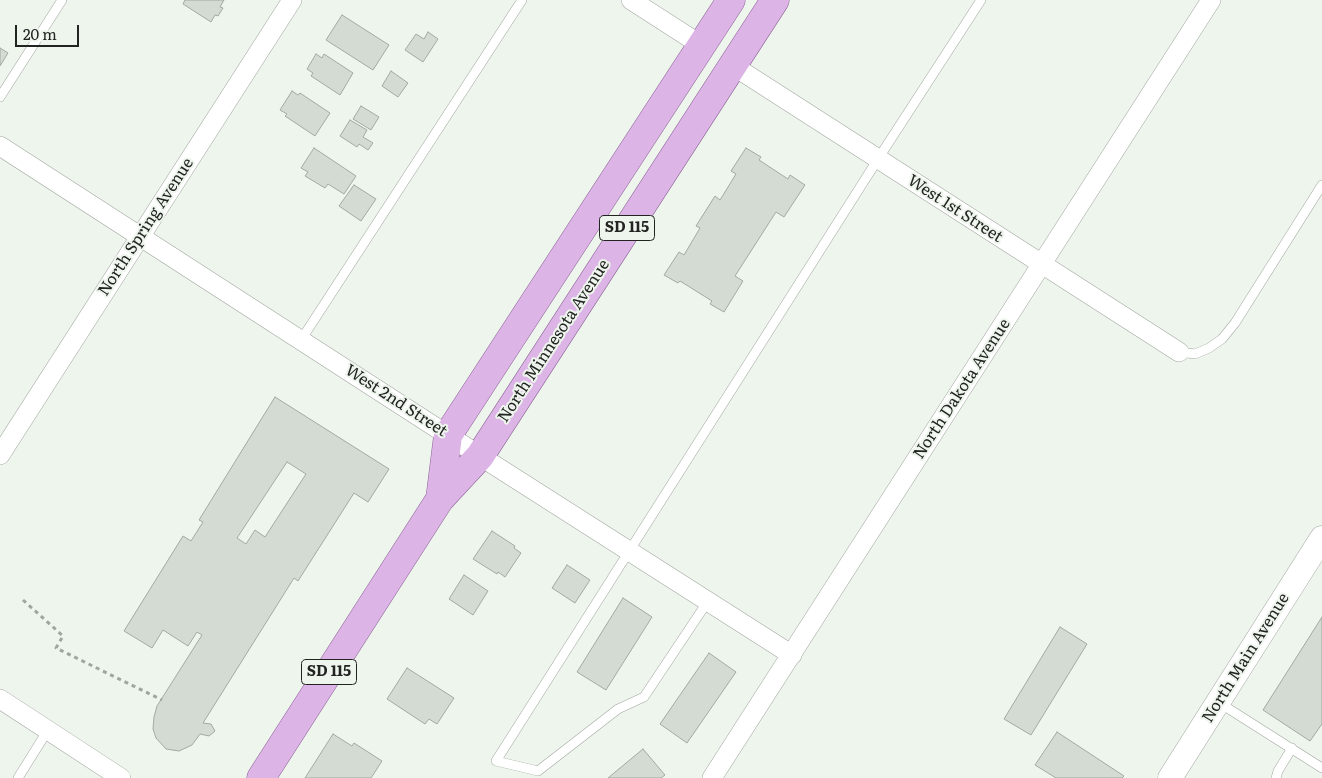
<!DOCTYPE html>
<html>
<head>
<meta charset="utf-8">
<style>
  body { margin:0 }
  #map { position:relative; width:1322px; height:778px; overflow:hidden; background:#eef5ed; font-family:Literata,serif }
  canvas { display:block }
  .scale { position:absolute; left:15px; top:25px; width:64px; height:22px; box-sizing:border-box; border:2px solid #222422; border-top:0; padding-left:6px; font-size:15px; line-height:18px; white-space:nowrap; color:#222422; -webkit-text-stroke:4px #eef5ed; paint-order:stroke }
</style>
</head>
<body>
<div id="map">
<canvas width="1322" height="778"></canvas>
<div class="scale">20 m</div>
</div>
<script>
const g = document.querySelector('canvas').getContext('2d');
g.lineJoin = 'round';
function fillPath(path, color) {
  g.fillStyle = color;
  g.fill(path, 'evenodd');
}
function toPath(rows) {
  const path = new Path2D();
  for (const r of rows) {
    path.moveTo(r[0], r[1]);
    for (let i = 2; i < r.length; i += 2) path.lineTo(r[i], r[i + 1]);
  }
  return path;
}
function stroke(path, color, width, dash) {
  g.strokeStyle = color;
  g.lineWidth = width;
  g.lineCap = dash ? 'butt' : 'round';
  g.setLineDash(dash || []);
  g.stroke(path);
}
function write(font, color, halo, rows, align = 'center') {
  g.font = font + ' Literata,serif';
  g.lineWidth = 4;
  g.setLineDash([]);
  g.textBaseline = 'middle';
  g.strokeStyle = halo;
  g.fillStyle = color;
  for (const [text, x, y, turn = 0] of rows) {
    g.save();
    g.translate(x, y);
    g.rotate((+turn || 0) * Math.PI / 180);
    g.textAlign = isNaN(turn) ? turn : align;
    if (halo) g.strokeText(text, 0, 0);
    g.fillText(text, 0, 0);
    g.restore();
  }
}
const building = toPath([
  [185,0,224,0,220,7,223,8,218,16,215,15,211,22,183,4,185,0],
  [342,15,389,45,373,70,326,40,342,15],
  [428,32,438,39,423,62,405,50,416,34,424,39,428,32],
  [0,48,8,53,0,66,0,48],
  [316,54,322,58,324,54,353,73,340,95,311,76,313,73,307,69,316,54],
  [391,71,408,83,398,97,382,86,391,71],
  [292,91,298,95,300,93,330,113,315,136,285,116,287,114,280,110,292,91],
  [361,106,379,117,371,130,353,119,361,106],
  [350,120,367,130,363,137,373,143,368,150,359,144,357,147,340,136,350,120],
  [314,148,356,176,344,194,328,184,325,188,305,176,308,172,301,168,314,148],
  [746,148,761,157,759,160,788,179,790,175,805,185,784,217,776,212,735,276,743,281,724,312,710,304,712,301,680,281,678,283,664,275,679,252,684,255,700,228,696,226,715,196,720,200,736,174,731,171,746,148],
  [354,185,376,199,361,221,339,206,354,185],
  [275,397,389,469,368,502,354,493,298,581,294,578,203,723,211,724,215,731,209,736,200,734,192,745,179,751,166,749,156,738,153,729,154,717,157,706,202,635,197,632,188,646,163,630,152,648,124,631,183,536,191,541,203,522,199,520,275,397],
  [287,462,306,474,265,537,255,530,246,544,237,538,287,462],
  [492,531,515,546,514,548,521,553,505,577,498,572,497,574,473,559,492,531],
  [567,565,590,580,575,603,552,588,567,565],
  [464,575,488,591,473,615,449,599,464,575],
  [623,598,652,617,606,690,577,672,623,598],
  [1322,617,1322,724,1310,741,1263,710,1322,617],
  [1060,627,1087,644,1031,735,1004,719,1060,627],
  [709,653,736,672,687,743,660,724,709,653],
  [407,668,454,698,437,724,429,719,425,724,387,699,407,668],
  [1057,732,1124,776,1122,778,1056,778,1035,765,1057,732],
  [333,734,352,746,354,743,382,761,371,778,305,778,333,734],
  [643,749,665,775,661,778,608,778,643,749]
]);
fillPath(building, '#d4dbd3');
stroke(building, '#a2a9a1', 1);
const service = toPath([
  [0,97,62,0],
  [301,340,522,0],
  [1179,352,1195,354,1209,348,1222,339,1235,323,1322,185],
  [708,601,644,697,618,709,538,771,496,761,878,159,981,0],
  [1218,702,1322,768],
  [18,778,48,730],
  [1276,778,1278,771,1292,748]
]);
const minor = toPath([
  [631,0,701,45],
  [732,65,1179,352],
  [0,146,480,456,792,655],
  [0,455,292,0],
  [0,699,121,778],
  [712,778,1211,0]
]);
const tertiary = toPath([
  [1170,778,1322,538]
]);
const primary = toPath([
  [440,499,448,435,731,0],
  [261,778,440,499,480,456,775,0]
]);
stroke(service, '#a1a7a0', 10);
stroke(minor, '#a1a7a0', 20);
stroke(tertiary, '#a1a7a0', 25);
stroke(primary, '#8b6296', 29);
stroke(toPath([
  [23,600,63,636,56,648,162,700]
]), '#a0a59f', 3, [4, 4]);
stroke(service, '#fff', 9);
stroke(minor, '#fff', 19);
stroke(tertiary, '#fff', 24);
stroke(primary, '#dcb5e6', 28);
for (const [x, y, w] of [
  [627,228,55],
  [329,672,55]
]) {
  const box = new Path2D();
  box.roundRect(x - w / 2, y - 12.5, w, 25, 4);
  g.fillStyle = '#eef5ed';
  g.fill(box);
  stroke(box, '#222422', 1);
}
write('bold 15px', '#222422', null, [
  ["SD 115",627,228],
  ["SD 115",329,672]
]);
write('16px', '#222422', '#eef5ed', [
  ["West 1st Street",955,209,33],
  ["North Spring Avenue",146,227,-57],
  ["North Minnesota Avenue",554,341,-57],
  ["North Dakota Avenue",962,389,-57],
  ["West 2nd Street",396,401,33],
  ["North Main Avenue",1246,658,-58]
]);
</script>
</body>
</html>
